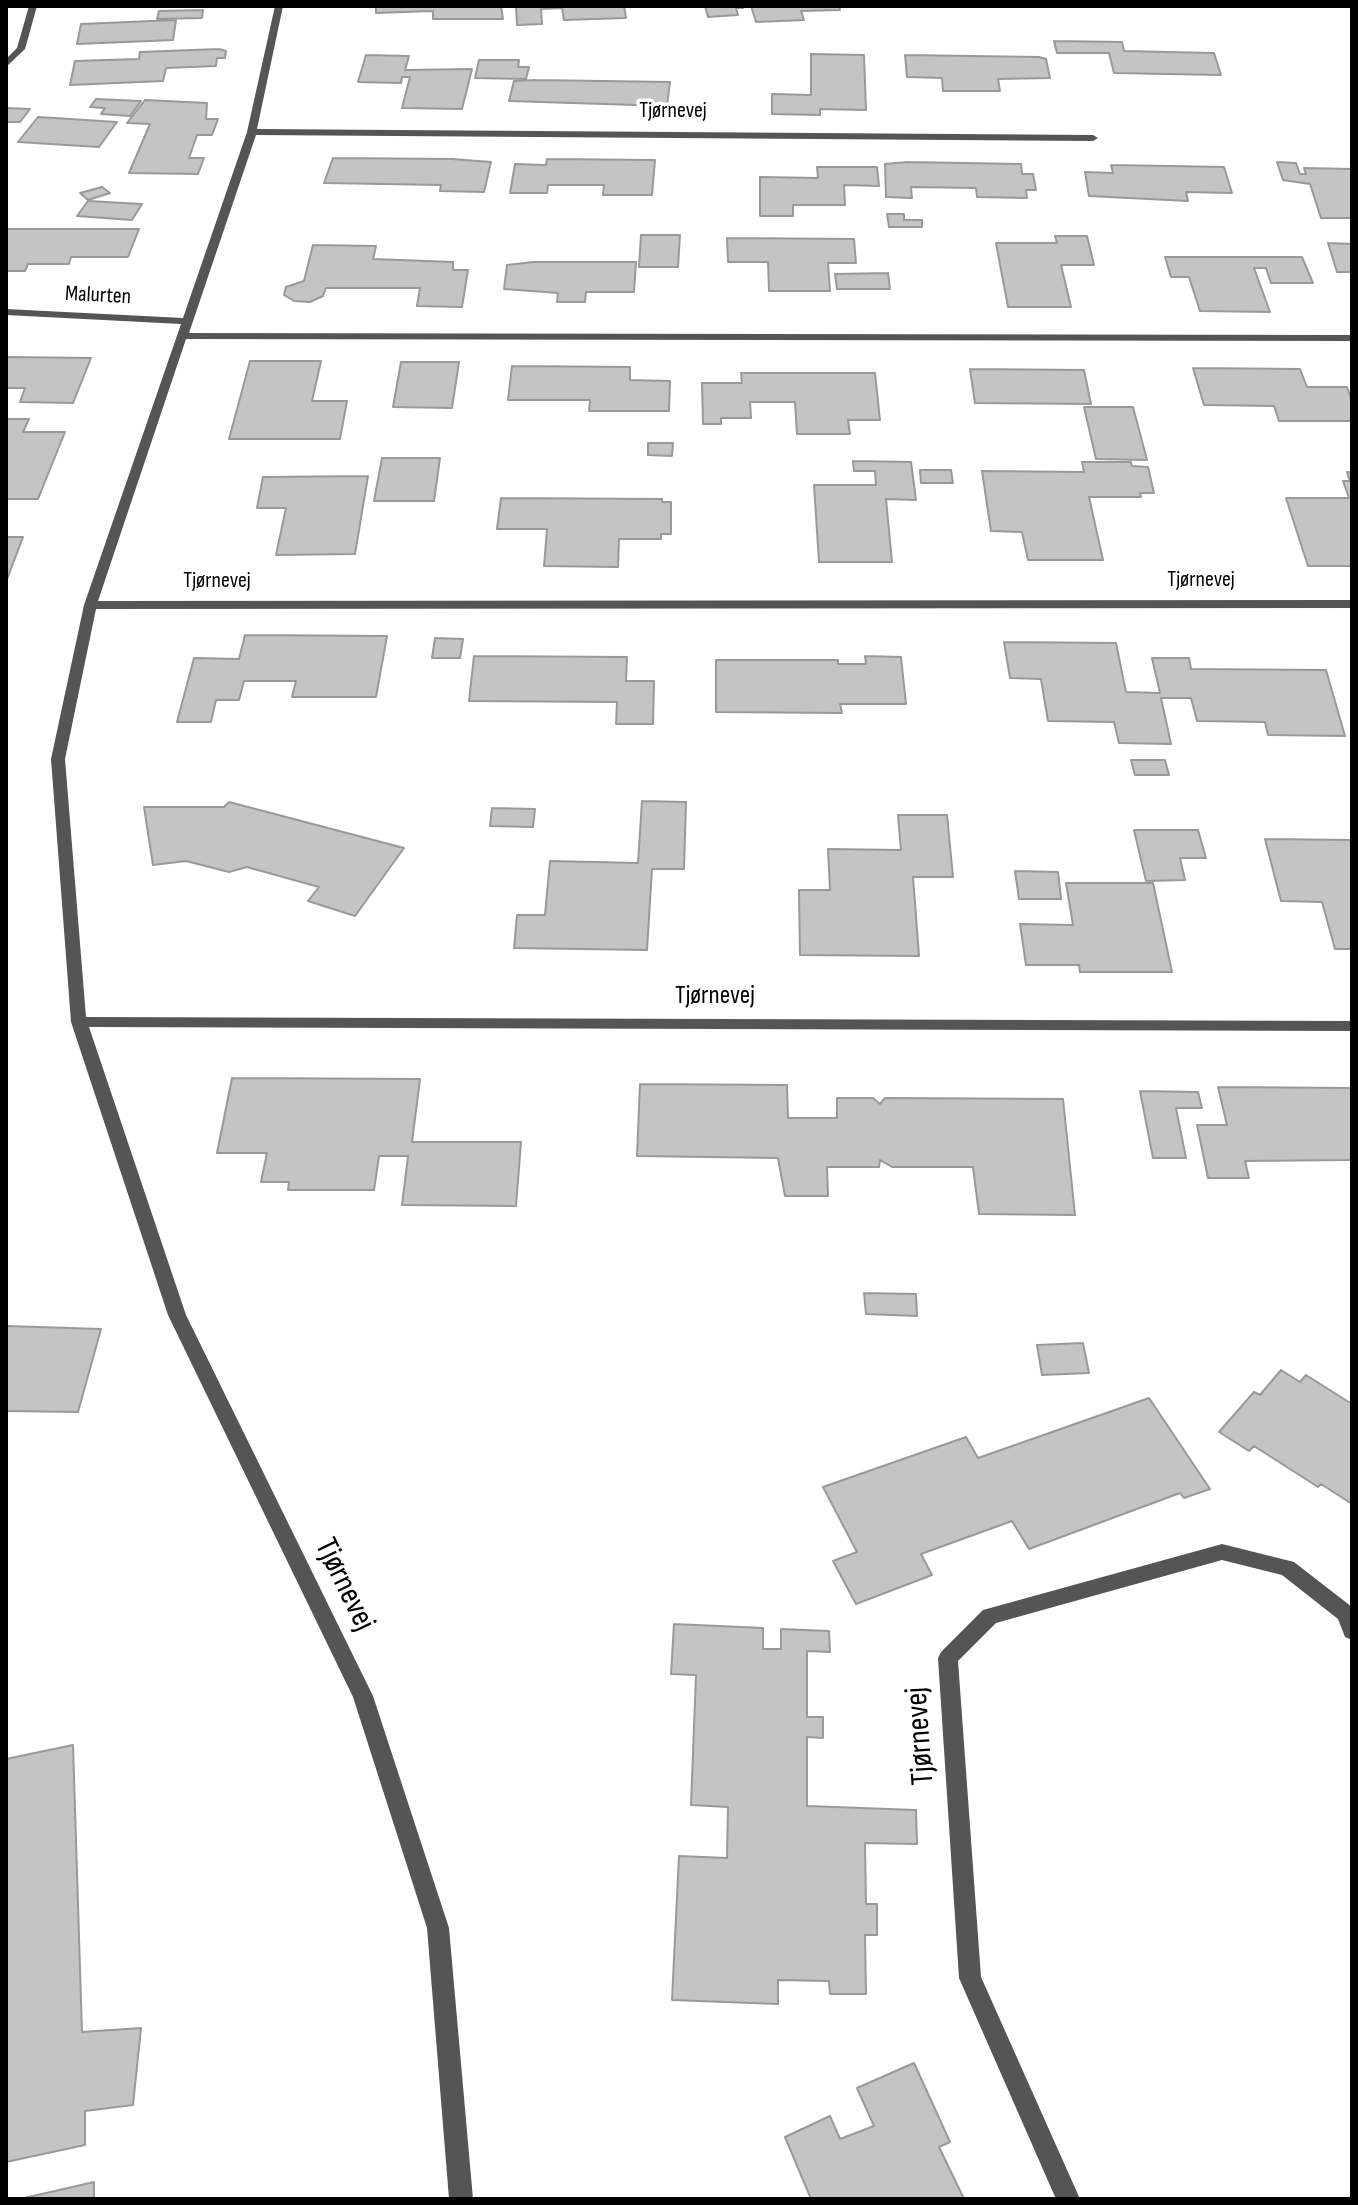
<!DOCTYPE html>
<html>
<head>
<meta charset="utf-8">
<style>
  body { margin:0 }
  #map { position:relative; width:1358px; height:2205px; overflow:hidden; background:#fff; font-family:"Sofia Sans Condensed",sans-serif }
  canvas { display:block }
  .frame { position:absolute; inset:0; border:8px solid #000; pointer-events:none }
</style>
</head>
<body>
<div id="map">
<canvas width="1358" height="2205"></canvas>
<div class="frame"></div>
</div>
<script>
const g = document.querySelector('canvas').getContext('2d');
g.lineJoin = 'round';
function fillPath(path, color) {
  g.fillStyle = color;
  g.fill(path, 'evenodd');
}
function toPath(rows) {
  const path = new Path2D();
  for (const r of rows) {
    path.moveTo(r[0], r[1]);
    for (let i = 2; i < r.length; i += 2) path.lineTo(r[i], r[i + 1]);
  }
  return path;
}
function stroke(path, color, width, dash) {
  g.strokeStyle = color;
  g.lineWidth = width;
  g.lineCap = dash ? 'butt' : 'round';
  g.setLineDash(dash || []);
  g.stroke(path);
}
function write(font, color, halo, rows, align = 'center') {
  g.font = font + ' "Sofia Sans Condensed",sans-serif';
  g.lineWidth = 7;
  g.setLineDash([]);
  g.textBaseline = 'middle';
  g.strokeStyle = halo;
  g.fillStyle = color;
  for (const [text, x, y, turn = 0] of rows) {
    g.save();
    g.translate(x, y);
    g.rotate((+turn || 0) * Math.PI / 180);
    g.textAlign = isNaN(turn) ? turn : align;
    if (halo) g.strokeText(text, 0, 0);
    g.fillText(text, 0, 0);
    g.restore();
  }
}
const building = toPath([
  [376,6,501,6,503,19,433,19,433,11,376,13,376,6],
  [516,6,624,6,626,18,564,20,562,8,541,9,542,24,517,25,516,6],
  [705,6,743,6,743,8,736,8,738,15,708,17,705,6],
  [751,6,839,6,840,10,801,11,804,20,756,22,751,6],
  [203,10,202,18,157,19,159,11,203,10],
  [176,20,173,40,77,44,81,24,176,20],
  [1054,41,1122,42,1124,51,1214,53,1221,75,1114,73,1109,53,1057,53,1054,41],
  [219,49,226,51,225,58,217,58,216,66,166,68,163,81,70,85,75,61,139,59,140,52,219,49],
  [811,54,864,55,866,110,820,109,820,115,772,114,772,94,811,95,811,54],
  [366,55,409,56,405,70,472,69,462,109,402,108,410,77,402,77,401,83,358,82,366,55],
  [905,55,1039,57,1046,59,1050,78,998,79,1000,91,943,91,942,78,907,77,905,55],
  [479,60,519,60,518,67,529,67,526,79,475,78,479,60],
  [536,80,670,82,667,106,509,101,514,81,536,80],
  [96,99,141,101,130,116,101,114,105,108,90,107,96,99],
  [145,100,207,103,206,119,218,119,212,135,197,135,189,158,204,158,198,174,129,173,150,124,127,123,145,100],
  [6,108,30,109,20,122,6,122,6,108],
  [38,117,117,122,99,147,18,142,38,117],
  [333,158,452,159,491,162,484,192,440,191,441,185,324,183,333,158],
  [547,159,655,160,652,195,603,195,604,185,548,185,547,193,510,193,515,164,546,165,547,159],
  [908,162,1021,164,1022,174,1033,174,1036,190,1026,190,1027,198,977,197,976,188,911,187,912,198,886,197,885,164,908,162],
  [1277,162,1296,163,1300,174,1306,174,1304,168,1352,169,1352,218,1321,218,1310,184,1283,180,1277,162],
  [1111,165,1224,167,1232,193,1186,192,1188,201,1089,196,1085,172,1113,173,1111,165],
  [817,167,877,167,879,186,844,185,845,205,793,205,793,216,760,216,760,177,818,178,817,167],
  [102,187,110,193,88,200,80,193,102,187],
  [88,201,142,204,132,220,77,216,88,201],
  [887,214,904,214,904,220,922,220,922,227,889,227,887,214],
  [6,229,139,229,128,257,71,257,69,264,28,264,25,271,6,271,6,229],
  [641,235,680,235,678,267,639,267,641,235],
  [1055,236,1087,236,1094,265,1061,265,1071,307,1008,307,996,243,1057,243,1055,236],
  [727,238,854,239,856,263,828,263,830,291,769,291,768,262,728,262,727,238],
  [1328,243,1352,244,1352,272,1337,272,1328,243],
  [313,245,376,246,373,259,453,262,453,270,468,270,462,307,417,306,420,288,326,288,323,296,310,302,294,301,284,295,286,287,304,281,313,245],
  [1165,257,1302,257,1313,283,1271,283,1266,268,1254,268,1270,312,1200,311,1189,277,1171,277,1165,257],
  [533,262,636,262,634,292,586,292,585,302,557,302,558,293,504,289,507,265,533,262],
  [888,273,890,289,837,289,835,274,888,273],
  [6,357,91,358,73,403,20,402,25,388,6,388,6,357],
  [250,361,321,361,312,401,347,401,340,439,229,439,250,361],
  [401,362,459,362,452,408,393,407,401,362],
  [512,366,630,367,630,380,670,381,669,411,589,411,590,400,508,400,512,366],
  [1193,368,1300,369,1307,387,1347,387,1352,401,1352,421,1279,421,1274,406,1204,405,1193,368],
  [970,369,1084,370,1091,404,975,403,970,369],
  [741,373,875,373,880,420,848,420,850,434,797,434,795,402,750,402,751,418,721,418,721,424,703,424,702,383,742,383,741,373],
  [1084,407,1133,407,1147,460,1096,459,1084,407],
  [6,419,29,419,23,432,65,432,38,499,6,499,6,419],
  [648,443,673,443,672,456,648,455,648,443],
  [382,458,440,458,434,501,374,501,382,458],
  [853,461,911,462,916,500,886,499,892,562,819,562,814,485,876,485,875,471,854,471,853,461],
  [1082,462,1131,462,1132,466,1148,467,1154,493,1140,493,1141,497,1089,497,1103,560,1028,560,1022,532,991,531,982,471,1084,472,1082,462],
  [920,470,951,470,953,483,921,483,920,470],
  [1347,472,1352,472,1352,566,1308,566,1286,498,1349,498,1343,481,1350,481,1347,472],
  [368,476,355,554,276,555,286,508,257,508,263,477,368,476],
  [501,498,662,499,662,502,671,502,671,534,661,534,661,539,619,539,618,567,544,566,547,529,497,529,501,498],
  [6,537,23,537,6,582,6,537],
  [245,635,387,636,376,697,292,697,296,681,244,681,239,700,216,700,211,722,177,722,194,658,239,659,245,635],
  [435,638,463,639,460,658,432,658,435,638],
  [1004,642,1116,643,1126,692,1160,693,1152,658,1189,658,1191,669,1326,670,1345,736,1268,735,1265,722,1197,721,1191,698,1161,698,1171,744,1119,743,1114,722,1048,721,1041,679,1010,678,1004,642],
  [474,656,627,657,626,681,654,681,653,724,616,724,617,702,469,701,474,656],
  [865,656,901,657,906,704,840,704,842,713,716,712,716,660,838,660,838,664,866,664,865,656],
  [1131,760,1165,760,1169,775,1135,775,1131,760],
  [642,801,686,802,684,869,652,869,647,950,514,948,517,915,545,915,550,861,638,863,642,801],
  [229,802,404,848,355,916,308,901,319,887,247,867,229,872,186,861,153,865,144,807,224,807,229,802],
  [492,808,535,809,533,827,490,826,492,808],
  [898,815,947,815,953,877,913,877,919,956,800,955,799,890,830,890,828,849,901,850,898,815],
  [1134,830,1198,830,1206,858,1180,858,1185,880,1146,881,1134,830],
  [1265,839,1352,840,1352,949,1335,949,1322,902,1281,901,1265,839],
  [1015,871,1058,872,1061,899,1019,899,1015,871],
  [1066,883,1153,883,1172,972,1080,972,1079,965,1026,965,1020,924,1073,925,1066,883],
  [232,1078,420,1079,412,1142,521,1142,516,1206,402,1205,408,1156,379,1156,374,1190,288,1190,289,1182,261,1182,267,1153,217,1153,232,1078],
  [640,1084,787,1085,788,1118,837,1118,837,1098,873,1098,880,1104,885,1098,1063,1099,1075,1215,979,1214,973,1167,892,1167,880,1160,879,1167,827,1167,828,1196,785,1196,778,1158,637,1156,640,1084],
  [1218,1087,1352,1088,1352,1160,1245,1161,1249,1178,1208,1178,1197,1125,1227,1125,1218,1087],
  [1140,1091,1198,1092,1202,1108,1176,1108,1186,1158,1153,1158,1140,1091],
  [864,1293,916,1294,917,1316,866,1314,864,1293],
  [6,1326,101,1329,78,1412,6,1411,6,1326],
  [1083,1343,1089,1373,1042,1375,1037,1345,1083,1343],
  [1281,1370,1300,1382,1306,1375,1352,1404,1352,1504,1321,1484,1318,1487,1254,1446,1249,1451,1219,1432,1254,1392,1260,1395,1281,1370],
  [1149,1398,1210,1489,1184,1498,1180,1493,1029,1549,1012,1521,921,1554,932,1575,856,1604,833,1561,857,1552,823,1487,966,1437,978,1458,1149,1398],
  [674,1624,763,1628,763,1649,781,1649,781,1629,829,1631,830,1652,807,1651,807,1717,823,1717,823,1738,807,1737,807,1806,916,1810,917,1844,865,1843,866,1904,877,1904,877,1935,865,1935,866,1994,830,1994,829,1981,778,1980,778,2004,672,2000,679,1856,727,1858,728,1807,691,1805,696,1675,671,1674,674,1624],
  [73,1745,82,2032,141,2028,133,2105,85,2111,85,2145,6,2162,6,1759,73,1745],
  [914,2063,950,2142,939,2147,964,2199,811,2199,785,2137,830,2116,840,2139,874,2126,857,2088,914,2063],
  [94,2182,94,2199,20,2199,94,2182]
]);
fillPath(building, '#c4c4c4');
stroke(building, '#999', 2);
fillPath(toPath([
  [29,6,37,6,25,49,6,67,6,59,17,48,29,6],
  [275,6,283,6,257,129,1093,135,1098,138,1093,141,256,135,189,333,1352,335,1352,341,186,339,98,601,1352,600,1352,608,96,609,65,759,86,1017,1352,1021,1352,1031,89,1027,186,1315,373,1696,449,1928,473,2199,449,2199,427,1928,353,1697,168,1315,71,1022,51,759,84,605,181,324,6,315,6,309,183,318,247,132,275,6],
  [1222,1544,1294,1562,1352,1607,1352,1640,1345,1637,1338,1619,1282,1575,1222,1560,996,1623,958,1661,981,1977,1080,2199,1056,2199,959,1978,938,1658,941,1652,983,1610,1222,1544]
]), '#555');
write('22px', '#000', '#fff', [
  ["Tjørnevej",673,111],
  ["Malurten",98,296,3],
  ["Tjørnevej",1201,580],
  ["Tjørnevej",217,581]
]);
write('26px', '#000', '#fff', [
  ["Tjørnevej",715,996]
]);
write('32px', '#000', '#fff', [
  ["Tjørnevej",344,1585,64],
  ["Tjørnevej",921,1736,-94]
]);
</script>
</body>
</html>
